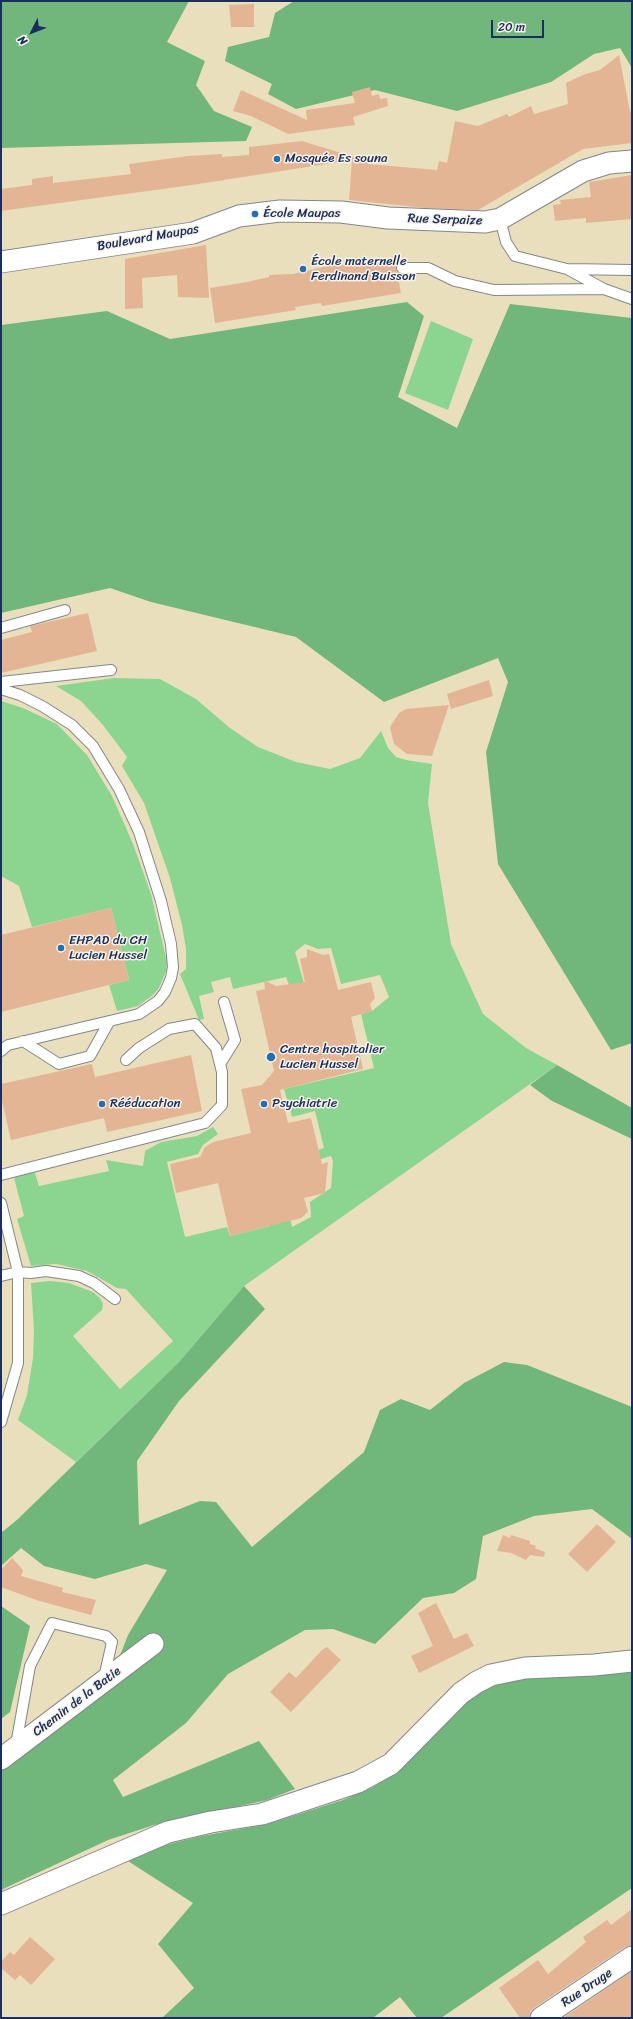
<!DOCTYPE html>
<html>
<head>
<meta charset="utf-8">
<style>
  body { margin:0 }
  #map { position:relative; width:633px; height:2019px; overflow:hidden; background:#eadfbc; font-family:Sriracha,sans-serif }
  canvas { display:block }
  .frame { position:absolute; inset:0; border:2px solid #1b2f5e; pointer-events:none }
  .north { position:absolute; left:12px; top:12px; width:40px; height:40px; -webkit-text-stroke:3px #f7f3e8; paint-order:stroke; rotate:228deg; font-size:11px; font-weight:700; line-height:16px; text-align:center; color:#1b2f5e }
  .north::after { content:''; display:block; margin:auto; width:14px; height:18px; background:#1b2f5e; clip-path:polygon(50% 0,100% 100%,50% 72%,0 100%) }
  .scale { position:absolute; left:491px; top:20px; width:53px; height:18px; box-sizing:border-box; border:2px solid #1b2f5e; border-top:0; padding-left:5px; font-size:12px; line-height:14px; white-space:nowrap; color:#1b2f5e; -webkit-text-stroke:3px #f7f3e8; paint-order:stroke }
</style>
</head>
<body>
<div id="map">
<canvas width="633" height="2019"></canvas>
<div class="frame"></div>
<div class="north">N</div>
<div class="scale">20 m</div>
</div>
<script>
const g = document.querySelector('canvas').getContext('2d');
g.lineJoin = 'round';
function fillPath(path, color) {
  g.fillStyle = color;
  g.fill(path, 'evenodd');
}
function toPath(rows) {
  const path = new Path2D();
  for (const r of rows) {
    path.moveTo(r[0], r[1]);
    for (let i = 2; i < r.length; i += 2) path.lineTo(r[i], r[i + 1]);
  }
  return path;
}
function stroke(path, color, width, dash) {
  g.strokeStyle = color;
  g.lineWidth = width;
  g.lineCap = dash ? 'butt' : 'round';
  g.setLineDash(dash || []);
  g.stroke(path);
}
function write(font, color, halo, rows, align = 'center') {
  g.font = font + ' Sriracha,sans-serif';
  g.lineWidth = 3;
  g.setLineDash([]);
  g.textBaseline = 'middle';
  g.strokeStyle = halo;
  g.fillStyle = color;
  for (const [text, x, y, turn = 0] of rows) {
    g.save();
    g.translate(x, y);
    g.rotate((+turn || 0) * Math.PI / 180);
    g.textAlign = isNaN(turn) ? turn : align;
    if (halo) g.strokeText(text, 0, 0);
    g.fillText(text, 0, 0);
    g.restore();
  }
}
fillPath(toPath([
  [431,321,473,339,448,410,405,393],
  [114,678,160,679,196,699,230,728,258,747,296,762,330,769,360,758,381,731,388,748,396,757,406,760,432,764,428,803,451,944,483,1014,526,1048,557,1065,244,1286,179,1362,76,1462,18,1420,27,1395,33,1358,34,1331,31,1283,50,1281,69,1283,93,1292,100,1298,103,1304,102,1310,73,1336,120,1389,173,1341,126,1289,117,1288,87,1271,56,1264,31,1266,17,1219,24,1216,13,1174,34,1170,39,1186,109,1171,106,1160,143,1166,145,1151,161,1142,197,1136,213,1127,218,1134,203,1145,198,1154,167,1162,185,1237,227,1227,230,1236,270,1226,268,1216,288,1207,292,1227,311,1217,310,1202,331,1188,333,1161,331,1156,318,1160,315,1151,324,1148,315,1111,292,1117,284,1089,374,1068,361,1014,372,1011,389,997,380,975,341,984,331,948,318,949,305,944,295,952,307,994,293,995,286,977,233,989,230,977,211,982,214,992,199,996,204,1019,199,1020,180,974,186,969,186,949,182,925,170,878,144,803,122,766,127,757,103,725,81,701,56,686],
  [1,701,23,708,57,724,87,755,112,796,133,844,151,894,167,962,166,971,159,988,153,995,138,1006,117,1011,109,985,129,980,111,908,32,927,19,886,1,876]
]), '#8cd590');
fillPath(toPath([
  [1,1,189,1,167,42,205,61,196,85,214,111,252,127,246,141,1,148],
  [294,1,632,1,632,68,620,48,594,54,551,82,457,111,375,90,296,109,268,94,272,84,225,61,228,47,269,37,275,13],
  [407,302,424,316,398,397,457,428,510,304,632,318,632,1043,611,1050,498,864,486,752,508,682,498,658,384,702,296,637,151,602,110,588,1,613,1,325,107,311,170,339],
  [557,1065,632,1108,632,1139,552,1101,530,1085],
  [244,1286,265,1309,179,1401,137,1461,139,1525,200,1501,216,1502,252,1547,364,1452,380,1410,401,1399,430,1410,464,1383,504,1362,527,1365,632,1407,632,1539,592,1509,534,1516,483,1536,476,1579,454,1593,423,1598,375,1644,333,1629,305,1630,228,1674,186,1723,113,1780,123,1797,259,1741,295,1789,267,1800,154,1825,108,1840,1,1890,1,1766,107,1689,128,1635,167,1570,146,1564,95,1579,44,1566,21,1548,1,1566,1,1533,18,1519,179,1362],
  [1,1606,30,1626,10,1712,1,1719],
  [632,1671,632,1888,441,2018,417,2018,400,1997,373,2018,162,2018,194,1988,158,1944,193,1903,128,1861,152,1848,202,1836,268,1824,343,1800,373,1787,388,1777,457,1709,487,1687,509,1680,531,1677]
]), '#71b67a');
fillPath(toPath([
  [254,4,254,27,231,27,229,5],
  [619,55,630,112,632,111,632,143,583,149,478,210,426,208,349,200,352,160,192,185,1,211,1,189,32,185,32,179,53,176,53,183,131,174,129,164,188,156,222,154,222,157,249,155,249,147,302,141,354,157,369,156,368,164,437,170,439,161,447,163,455,121,478,126,507,114,509,117,531,106,534,114,568,104,566,83,585,74,600,70],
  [370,87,372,96,379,94,380,99,387,98,388,106,353,117,355,125,288,134,251,116,233,111,241,90,307,120,306,110,355,103,352,92],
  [632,175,632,219,586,223,586,218,555,221,553,205,561,204,560,200,591,197,589,182],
  [206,245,209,298,178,297,177,275,142,278,143,308,125,309,125,259],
  [395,257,396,268,401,293,322,306,321,303,295,307,296,310,215,323,210,288,247,282,269,277,269,275,293,274,336,264,336,266,358,262,358,264],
  [88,613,97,651,1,673,1,640,32,632,30,626],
  [489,680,493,696,451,709,447,694],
  [449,705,432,756,407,754,394,744,390,727,399,713,406,709],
  [111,908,129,980,1,1012,1,935],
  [307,949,323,955,329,954,338,990,371,982,375,998,370,1004,372,1011,351,1017,363,1069,280,1090,288,1123,311,1118,322,1164,328,1162,325,1193,304,1198,308,1212,301,1218,230,1236,218,1183,176,1193,170,1164,200,1157,204,1148,213,1142,251,1133,241,1089,262,1085,274,1071,256,991,265,989,264,980,276,986,305,982,300,959,307,957],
  [191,1055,202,1111,107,1132,104,1118,11,1140,1,1097,1,1084,92,1064,95,1077],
  [597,1524,616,1542,587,1572,568,1554],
  [503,1535,510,1538,511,1535,530,1541,530,1544,536,1546,535,1548,545,1552,544,1557,530,1555,526,1560,511,1553,497,1551],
  [12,1558,23,1570,21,1576,63,1588,62,1592,96,1600,91,1615,36,1600,1,1587,1,1570],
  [436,1603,454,1639,467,1633,474,1646,419,1673,411,1656,433,1646,418,1613],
  [327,1647,341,1660,291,1712,270,1692,289,1672,296,1678,322,1650],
  [632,1909,632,1945,625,1947,534,2008,530,2012,529,2018,520,2018,499,1988,538,1960,548,1974,586,1942,583,1937,607,1920,611,1925],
  [30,1937,55,1959,31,1985,20,1975,15,1980,1,1968,1,1962,10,1952,14,1955],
  [632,1971,632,2018,563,2018]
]), '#e4b594');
const service = toPath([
  [500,219,506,242,515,256,567,269,632,270],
  [402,268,428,268,455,281,494,290,604,289],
  [569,270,604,289,632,299],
  [1,628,65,610],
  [1,682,111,670],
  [1,689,20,695,42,706,72,725,93,746,119,789,139,832,161,901,171,944,173,967,171,978,165,992,158,1001,139,1014,8,1045,1,1051],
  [23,1041,59,1064,90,1056,109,1022],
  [220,1064,235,1040,224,1002],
  [1,1175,205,1123,222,1105,222,1072,216,1048,195,1024,169,1029,139,1048,126,1060],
  [1,1203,18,1272,18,1363,1,1422],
  [1,1276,18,1272,31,1273,46,1271,79,1276,94,1283,115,1299],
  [16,1745,30,1666,52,1623,106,1636,112,1642,104,1678]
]);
const minor = toPath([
  [1,262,193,233,239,216,280,211,341,212,388,218,485,222,500,219,583,171,609,163,632,161],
  [1,1759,153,1644],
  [1,1904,168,1832,211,1822,262,1814,358,1782,391,1764,461,1693,477,1682,491,1675,525,1668,594,1665,632,1661],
  [541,2018,632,1957]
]);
stroke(service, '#82878d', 12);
stroke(minor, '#82878d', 23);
stroke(service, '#fff', 10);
stroke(minor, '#fff', 21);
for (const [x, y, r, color] of [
  [277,159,4,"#1f6fb2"],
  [255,214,4,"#1f6fb2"],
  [303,269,4,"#1f6fb2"],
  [61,948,4,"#1f6fb2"],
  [271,1057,5,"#1f6fb2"],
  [102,1104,4,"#1f6fb2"],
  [264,1104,4,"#1f6fb2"]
]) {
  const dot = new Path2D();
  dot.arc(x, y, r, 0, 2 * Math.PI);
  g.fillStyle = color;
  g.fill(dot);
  stroke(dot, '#f7f3e8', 1.5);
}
write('13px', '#1b2f5e', '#f7f3e8', [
  ["Mosquée Es souna",285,159],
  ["École Maupas",263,214],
  ["École maternelle",311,262],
  ["Ferdinand Buisson",311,277],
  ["EHPAD du CH",69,941],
  ["Lucien Hussel",69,956],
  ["Centre hospitalier",280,1050],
  ["Lucien Hussel",280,1065],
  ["Rééducation",110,1104],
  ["Psychiatrie",272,1104]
], 'left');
write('13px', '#1b2f5e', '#f7f3e8', [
  ["Rue Serpaize",445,220,2],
  ["Boulevard Maupas",148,238,-10],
  ["Chemin de la Batie",77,1702,-37],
  ["Rue Druge",587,1988,-34]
]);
</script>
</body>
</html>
